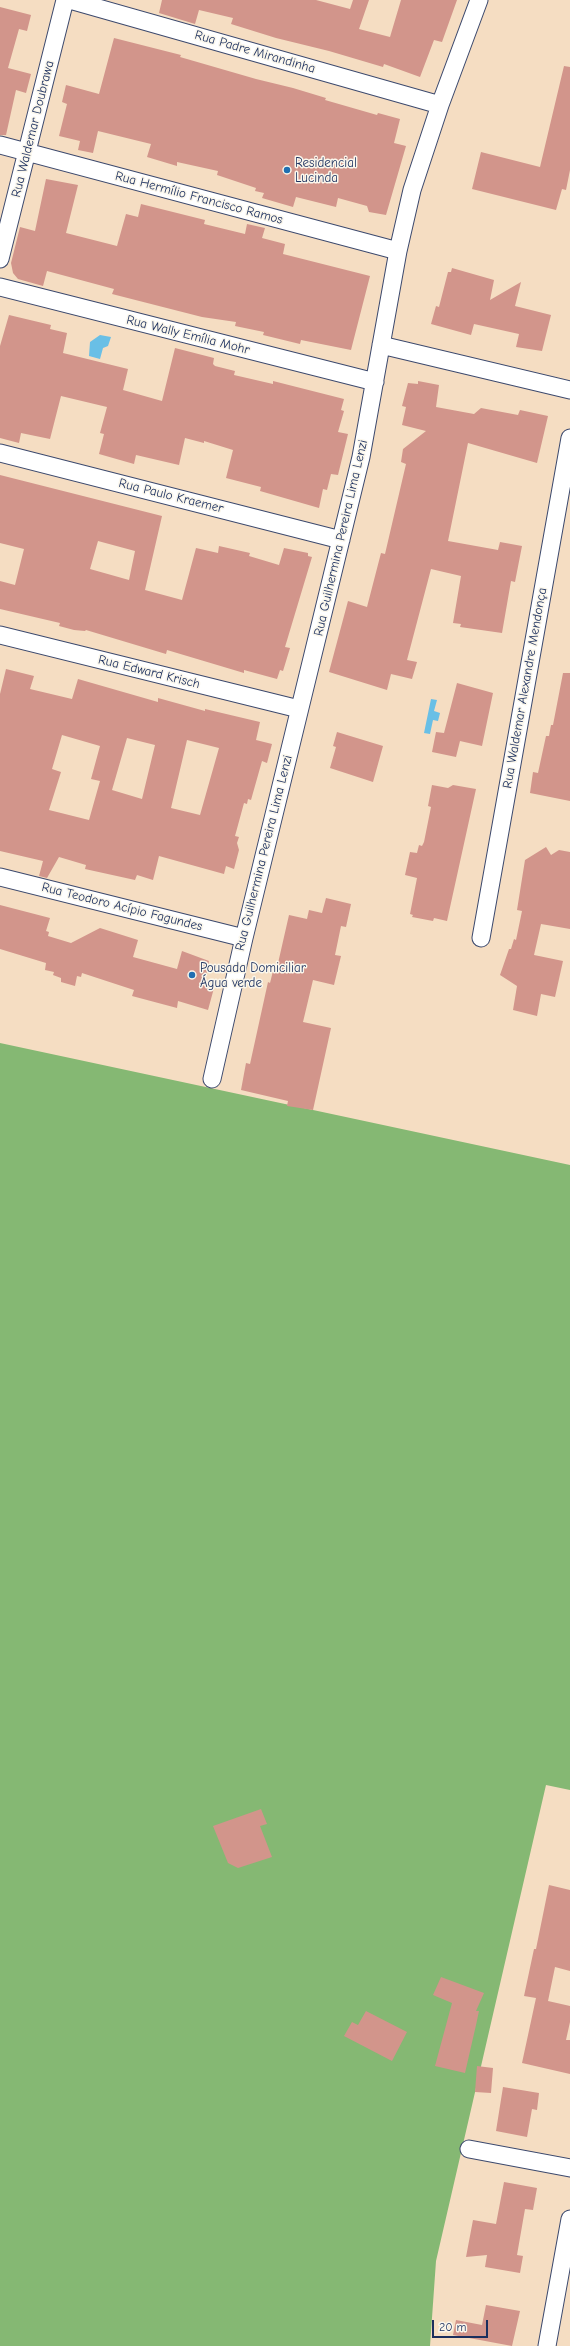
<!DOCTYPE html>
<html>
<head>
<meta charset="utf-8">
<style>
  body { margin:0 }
  #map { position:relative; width:570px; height:2346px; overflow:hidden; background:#f5ddc2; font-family:"Comic Neue",sans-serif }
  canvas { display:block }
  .scale { position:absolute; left:432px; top:2320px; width:56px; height:18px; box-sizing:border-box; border:2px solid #1b2f5e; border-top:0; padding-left:5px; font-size:12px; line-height:14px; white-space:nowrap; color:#1b2f5e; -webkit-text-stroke:3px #fbf7ec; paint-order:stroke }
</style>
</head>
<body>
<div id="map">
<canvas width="570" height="2346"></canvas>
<div class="scale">20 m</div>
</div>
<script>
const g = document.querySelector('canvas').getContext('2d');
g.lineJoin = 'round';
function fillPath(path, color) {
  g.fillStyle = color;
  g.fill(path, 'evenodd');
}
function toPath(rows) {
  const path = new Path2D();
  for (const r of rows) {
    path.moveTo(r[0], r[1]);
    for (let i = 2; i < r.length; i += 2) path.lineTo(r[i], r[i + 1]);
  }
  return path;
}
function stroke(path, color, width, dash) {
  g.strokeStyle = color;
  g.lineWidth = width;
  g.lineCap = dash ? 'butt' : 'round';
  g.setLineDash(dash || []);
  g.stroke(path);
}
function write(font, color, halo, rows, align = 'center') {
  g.font = font + ' "Comic Neue",sans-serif';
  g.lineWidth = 3;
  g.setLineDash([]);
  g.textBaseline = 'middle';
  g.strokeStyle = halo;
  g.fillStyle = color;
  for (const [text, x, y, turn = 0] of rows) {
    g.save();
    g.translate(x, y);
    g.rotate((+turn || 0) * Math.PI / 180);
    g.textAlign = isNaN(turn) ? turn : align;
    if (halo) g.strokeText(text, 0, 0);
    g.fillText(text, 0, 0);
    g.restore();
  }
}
fillPath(toPath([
  [0,1043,570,1165,570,1790,546,1785,436,2261,430,2346,0,2346]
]), '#85b873');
fillPath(toPath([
  [100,335,111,337,108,346,103,348,100,359,89,356,90,342],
  [431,699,437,700,434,711,440,713,438,721,433,720,430,734,424,733]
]), '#69bfe6');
fillPath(toPath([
  [162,0,316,0,350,9,353,0,369,0,359,29,390,37,401,0,457,0,442,42,434,40,420,77,384,64,383,67,329,51,276,38,231,24,233,18,199,10,195,24,159,13],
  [0,7,31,15,27,31,19,29,8,68,31,74,26,93,16,90,6,135,0,135],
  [114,38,181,55,180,57,256,79,293,88,326,98,325,100,377,115,378,113,400,119,394,143,406,146,386,215,369,212,367,206,338,198,336,207,296,197,293,207,262,198,264,193,255,191,256,188,217,175,218,171,177,162,177,166,147,157,151,144,98,131,93,153,78,150,80,141,59,136,67,104,62,102,66,85,99,94],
  [564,66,570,67,570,170,566,190,562,189,556,210,472,189,481,152,540,167],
  [46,179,78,185,66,233,117,246,126,214,138,217,141,204,205,220,204,224,245,234,247,224,265,228,262,238,285,244,283,254,370,276,351,350,301,340,300,344,263,335,264,332,235,326,236,322,202,317,112,294,114,289,47,271,43,286,18,279,13,273,11,263,20,227,35,231],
  [452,268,494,280,490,300,521,282,515,306,551,315,542,351,516,347,519,334,474,324,471,335,431,324,436,306,439,307,448,272,451,272],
  [9,315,51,325,50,329,67,333,63,353,128,369,123,390,162,401,175,348,214,358,213,364,215,366,235,371,234,375,273,384,273,381,344,399,341,410,344,411,338,432,348,434,338,475,331,474,327,490,323,489,319,508,260,491,261,487,226,478,233,450,204,441,204,443,185,438,179,465,136,455,134,464,99,454,104,434,100,433,107,407,61,396,50,439,21,433,19,443,0,438,0,346],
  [418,381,439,385,436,407,474,414,481,408,518,415,520,410,548,416,537,463,468,443,448,541,498,550,500,542,522,546,515,582,511,581,502,633,460,627,461,624,453,623,461,576,431,569,407,660,417,662,412,679,391,674,387,690,329,672,348,601,367,607,381,553,385,554,406,464,401,462,403,449,426,431,402,425,406,407,402,406,408,383,418,384],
  [0,475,162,516,145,590,182,600,196,548,218,553,219,546,250,553,249,556,279,565,284,548,308,553,308,556,312,557,285,647,290,648,283,671,280,670,277,679,244,670,244,673,167,650,166,654,86,630,85,631,74,630,59,626,60,623,0,609,0,581,15,585,24,549,0,543],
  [98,541,135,551,129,580,90,569],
  [6,669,34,676,30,689,72,699,78,679,158,702,158,698,205,711,205,709,260,722,256,740,272,744,267,763,262,761,251,800,248,799,247,804,244,803,235,836,239,837,237,843,239,850,234,869,226,866,224,874,159,856,153,880,137,875,135,880,85,869,86,865,59,857,47,878,39,876,43,861,0,851,0,694],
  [62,735,100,746,91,779,100,781,89,820,49,810,61,772,52,769],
  [127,738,155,745,142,799,112,790],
  [187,740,219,748,200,815,171,808],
  [563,673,570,673,570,801,530,793,533,772,538,773,546,736,549,736,551,725,553,725],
  [457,683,493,693,482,746,460,741,456,757,432,752,436,732,444,733],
  [337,732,383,746,373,782,330,768,336,747,333,746],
  [432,785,448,788,453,785,476,789,447,921,434,918,433,921,412,917,413,915,410,914,417,878,405,875,410,852,417,853,419,845,422,846,424,842,431,807,428,806],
  [546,847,551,855,559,850,570,852,570,929,541,924,534,955,563,961,555,997,541,994,537,1016,513,1010,517,986,500,975,509,949,511,949,514,939,516,940,522,911,517,910,525,860],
  [326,898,351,904,346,927,341,926,335,955,341,956,334,985,313,980,303,1022,331,1028,313,1110,287,1106,288,1101,241,1090,246,1063,250,1064,268,982,270,983,273,971,276,972,289,915,307,919,309,910,322,913],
  [0,905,50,918,46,931,49,932,48,936,71,943,100,928,138,940,133,957,177,969,182,951,209,961,204,986,214,988,208,1010,178,1001,177,1008,132,996,134,990,82,973,81,977,77,976,75,986,61,982,61,978,53,975,54,972,45,970,46,963,0,949],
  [261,1809,267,1824,260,1826,272,1857,238,1868,228,1863,213,1826],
  [549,1885,570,1890,570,1971,555,1967,548,2001,570,2006,570,2022,566,2040,570,2040,570,2074,522,2063,536,1998,524,1996,534,1949,536,1949],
  [441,1977,484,1993,476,2011,479,2011,476,2025,465,2073,435,2066,452,2003,433,1995],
  [366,2011,407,2032,392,2061,344,2036,352,2022,358,2025],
  [477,2066,493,2068,491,2093,475,2092],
  [503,2087,539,2093,537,2110,532,2109,527,2137,496,2131],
  [504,2182,537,2188,533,2210,525,2209,517,2255,523,2256,520,2273,485,2267,487,2255,466,2257,473,2220,496,2224],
  [486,2305,520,2311,512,2346,453,2335,456,2320,482,2325]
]), '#d2958b');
const street = toPath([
  [70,0,440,105],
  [0,145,398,251],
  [0,259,65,0],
  [0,287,375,382],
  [381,345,570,390],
  [0,453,341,540],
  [0,635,299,709],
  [0,877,244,938],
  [481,938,570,438],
  [212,1079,244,938,361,457,398,251,412,190,440,105,479,0],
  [469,2149,570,2168],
  [547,2346,570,2219]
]);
stroke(street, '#3c496d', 19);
stroke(street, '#fff', 17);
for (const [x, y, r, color] of [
  [287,170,4,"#1f6fb2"],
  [192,975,4,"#1f6fb2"]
]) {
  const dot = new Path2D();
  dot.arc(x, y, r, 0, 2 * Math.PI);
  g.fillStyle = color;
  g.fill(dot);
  stroke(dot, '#fbf7ec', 1.5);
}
write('13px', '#1b2f5e', '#fbf7ec', [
  ["Rua Padre Mirandinha",255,52,16],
  ["Rua Waldemar Doubrawa",33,129,-76],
  ["Rua Hermílio Francisco Ramos",199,198,15],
  ["Rua Wally Emília Mohr",188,335,14],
  ["Rua Paulo Kraemer",171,496,14],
  ["Rua Guilhermina Pereira Lima Lenzi",341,538,-77],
  ["Rua Edward Krisch",149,672,14],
  ["Rua Waldemar Alexandre Mendonça",525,688,-80],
  ["Rua Guilhermina Pereira Lima Lenzi",264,853,-76],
  ["Rua Teodoro Acípio Fagundes",122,907,14]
]);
write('13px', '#1b2f5e', '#fbf7ec', [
  ["Residencial",295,163],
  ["Lucinda",295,178],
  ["Pousada Domiciliar",200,968],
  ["Água verde",200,983]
], 'left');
</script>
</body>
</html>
